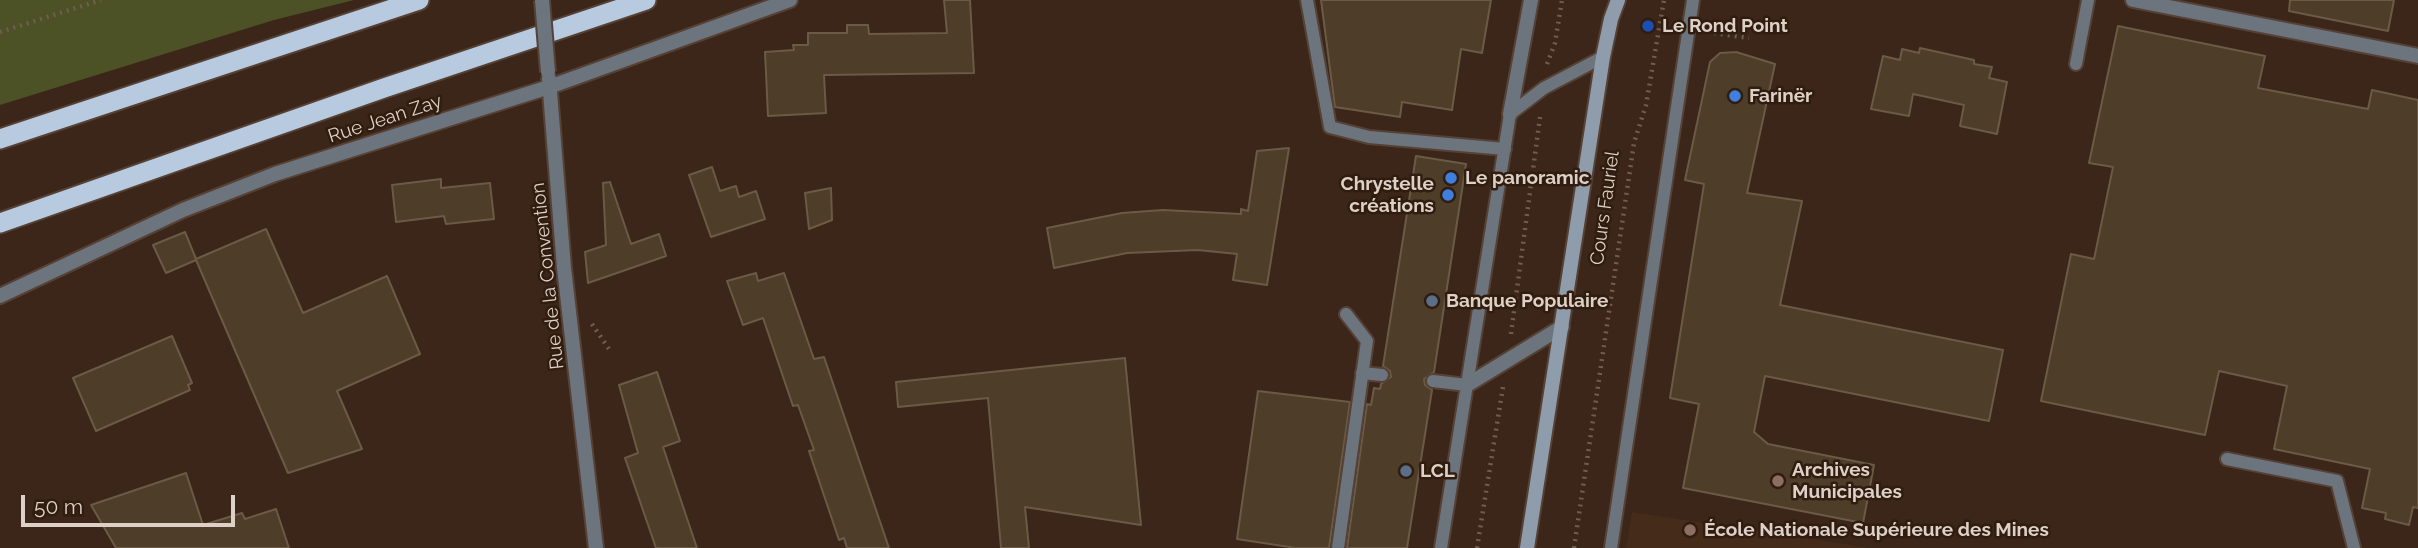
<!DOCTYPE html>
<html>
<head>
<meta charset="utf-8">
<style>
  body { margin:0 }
  #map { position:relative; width:2418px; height:548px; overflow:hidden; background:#3b2619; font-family:Raleway,sans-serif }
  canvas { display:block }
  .scale { position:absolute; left:21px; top:495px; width:214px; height:32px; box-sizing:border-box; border:4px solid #ddd0c7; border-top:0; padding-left:9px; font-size:21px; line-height:24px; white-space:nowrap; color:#ddd0c7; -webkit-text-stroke:5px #301d0f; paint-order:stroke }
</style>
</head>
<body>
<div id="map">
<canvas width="2418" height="548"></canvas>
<div class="scale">50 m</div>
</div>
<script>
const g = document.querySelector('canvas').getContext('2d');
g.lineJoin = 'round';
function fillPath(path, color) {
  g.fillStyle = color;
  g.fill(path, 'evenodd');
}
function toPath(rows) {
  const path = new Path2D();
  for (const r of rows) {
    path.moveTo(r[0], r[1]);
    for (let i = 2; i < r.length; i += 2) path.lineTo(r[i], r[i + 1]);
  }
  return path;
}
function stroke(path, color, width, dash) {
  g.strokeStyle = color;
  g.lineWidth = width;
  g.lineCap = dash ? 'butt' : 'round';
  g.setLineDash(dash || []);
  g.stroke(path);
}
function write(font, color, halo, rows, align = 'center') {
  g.font = font + ' Raleway,sans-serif';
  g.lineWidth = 5;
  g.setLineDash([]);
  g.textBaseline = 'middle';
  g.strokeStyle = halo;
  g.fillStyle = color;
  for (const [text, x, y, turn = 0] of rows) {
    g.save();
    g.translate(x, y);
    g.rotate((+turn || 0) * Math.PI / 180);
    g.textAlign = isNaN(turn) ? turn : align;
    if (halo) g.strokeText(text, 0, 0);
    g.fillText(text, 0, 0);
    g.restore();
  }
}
fillPath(toPath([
  [1632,512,1871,548,1626,548]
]), '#452b19');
fillPath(toPath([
  [0,0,354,0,274,20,0,105]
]), '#4d5126');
const building = toPath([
  [944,0,970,0,974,73,824,75,826,113,768,116,765,52,794,50,793,45,808,45,808,33,847,33,847,25,868,25,869,34,947,33,944,0],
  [1321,0,1491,0,1482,53,1461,49,1452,110,1402,102,1400,117,1335,107,1321,0],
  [2290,0,2394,0,2388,31,2289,11,2290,0],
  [2118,26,2265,56,2258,88,2368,109,2372,90,2418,100,2418,508,2413,507,2409,525,2385,519,2386,513,2362,508,2370,469,2274,449,2287,386,2219,371,2205,435,2041,401,2071,254,2094,259,2098,240,2113,167,2089,163,2118,26],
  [1920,48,1974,60,1974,64,1992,67,1989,78,2007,82,1997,134,1960,126,1964,105,1913,94,1909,116,1871,109,1883,56,1900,60,1902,49,1919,53,1920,48],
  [1736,52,1775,64,1747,193,1802,201,1780,305,2003,350,1989,421,1765,376,1754,432,1768,444,1874,465,1863,523,1683,488,1699,404,1670,398,1704,184,1685,180,1710,62,1720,53,1736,52],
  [1289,148,1267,285,1233,280,1237,254,1198,250,1127,253,1054,268,1047,228,1122,213,1163,210,1241,214,1241,209,1248,211,1257,151,1289,148],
  [1416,156,1466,164,1434,372,1424,379,1425,385,1432,390,1407,548,1347,548,1367,404,1371,405,1374,388,1380,389,1381,384,1391,377,1390,371,1383,366,1416,156],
  [712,167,720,191,736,186,739,197,756,191,765,219,711,237,689,175,712,167],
  [441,179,441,188,490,183,494,219,446,224,444,216,396,222,392,185,441,179],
  [610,182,631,244,659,234,666,256,588,283,585,252,606,245,603,183,610,182],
  [831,188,832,220,809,229,805,193,831,188],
  [266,229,303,313,387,276,420,354,337,391,362,449,288,473,196,260,166,273,153,245,185,232,196,259,266,229],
  [756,273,758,281,784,273,814,359,824,357,889,548,847,548,844,538,839,540,809,451,814,450,798,405,793,406,763,318,743,325,727,281,756,273],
  [172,336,192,383,188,385,190,390,96,431,73,378,172,336],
  [1125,358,1141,525,1025,507,1029,548,1001,548,988,398,898,407,896,382,1125,358],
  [657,372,680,441,663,447,697,548,656,548,625,458,638,453,619,385,657,372],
  [1258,391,1350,402,1329,548,1296,548,1237,539,1258,391],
  [186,473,203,525,242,513,245,519,276,509,289,548,116,548,91,505,186,473]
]);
fillPath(building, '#4d3d29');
stroke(building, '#6b5a45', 2);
const service = toPath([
  [1307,0,1330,127,1369,137,1505,149],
  [2076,64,2088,0],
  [1362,373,1382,375],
  [1433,381,1467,385],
  [2227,459,2337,481,2354,548],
  [1338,548,1367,341,1346,314],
  [1441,548,1510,114,1544,88,1603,57],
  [1611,548,1693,0]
]);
const minor = toPath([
  [2133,0,2418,56],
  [549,79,564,268,596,548],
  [1510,114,1531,0],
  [0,296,183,210,275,174,549,87,790,0],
  [1467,385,1562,327]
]);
const secondary = toPath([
  [1527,548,1603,57,1611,19,1618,0]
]);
const trunk = toPath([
  [0,139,419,0],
  [0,223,384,88,646,0]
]);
stroke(service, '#554135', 16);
stroke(minor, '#554135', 18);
stroke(secondary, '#554135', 18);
stroke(trunk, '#554135', 23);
stroke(toPath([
  [0,32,101,0],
  [1707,32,1749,38],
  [1547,64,1555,43,1562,0],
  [592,324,609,349],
  [1511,334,1540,117],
  [1477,548,1503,387],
  [1574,548,1634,143,1646,105,1664,0]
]), '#6f5d51', 4.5, [2, 5]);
stroke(service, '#6c747d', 12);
stroke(minor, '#6c747d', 14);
stroke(secondary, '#8f9cab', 14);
stroke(trunk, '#b8cadf', 19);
const minorBridge = toPath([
  [542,0,548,72]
]);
stroke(minorBridge, '#554135', 18, []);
stroke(minorBridge, '#6c747d', 14);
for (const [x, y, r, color] of [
  [1648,26,7,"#1a4fb4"],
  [1735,96,7,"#3f7fe0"],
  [1451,178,7,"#3f7fe0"],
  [1448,195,7,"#3f7fe0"],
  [1432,301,7,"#5c6f8a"],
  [1406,471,7,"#5c6f8a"],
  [1778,481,7,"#8d6e63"],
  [1690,530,7,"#8d6e63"]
]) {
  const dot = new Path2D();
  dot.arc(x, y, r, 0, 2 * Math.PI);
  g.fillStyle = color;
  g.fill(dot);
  stroke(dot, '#301d0f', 2.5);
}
write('bold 19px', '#ddd0c7', '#301d0f', [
  ["Le Rond Point",1662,26],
  ["Farinër",1749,96],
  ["Le panoramic",1465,178],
  ["Chrystelle",1434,184,"right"],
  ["créations",1434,206,"right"],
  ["Banque Populaire",1446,301],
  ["Archives",1792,470],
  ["Municipales",1792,492],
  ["LCL",1420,471],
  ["École Nationale Supérieure des Mines",1704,530]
], 'left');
write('19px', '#ddd0c7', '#301d0f', [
  ["Rue Jean Zay",385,119,-18],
  ["Cours Fauriel",1605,208,-82],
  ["Rue de la Convention",548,276,-96]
]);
</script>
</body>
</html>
